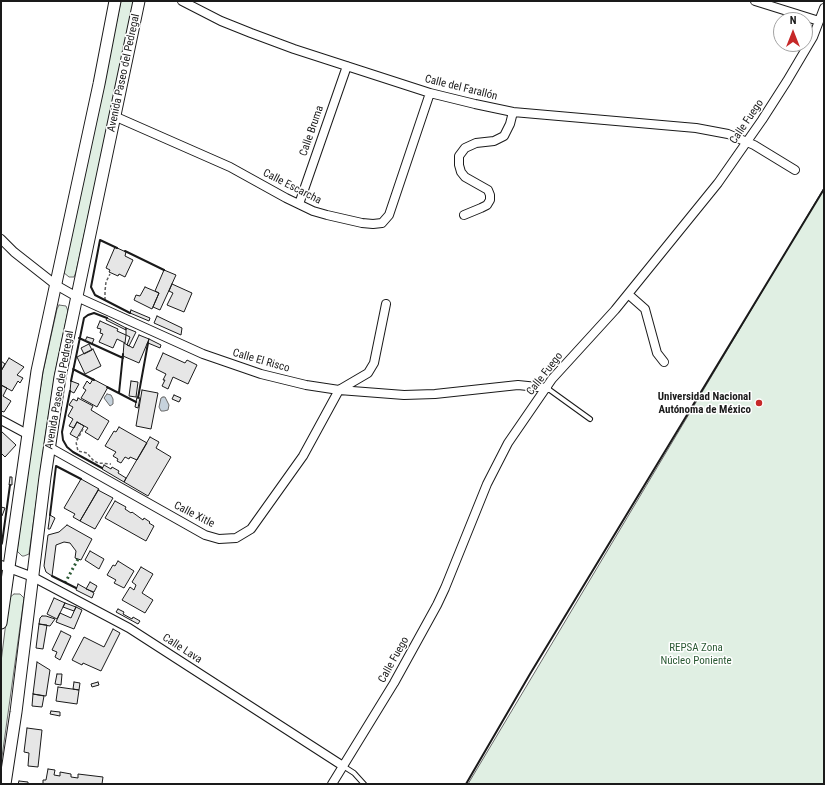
<!DOCTYPE html>
<html>
<head>
<meta charset="utf-8">
<style>
  body { margin:0 }
  #map { position:relative; width:825px; height:785px; overflow:hidden; background:#fff; font-family:"Roboto Condensed",sans-serif }
  canvas { display:block }
  .frame { position:absolute; inset:0; border:2px solid #1a1a1a; pointer-events:none }
  .north { position:absolute; left:773px; top:12px; width:40px; height:40px; box-sizing:border-box; background:#fff; border:1px solid #a3a3a3; border-radius:50%; rotate:0deg; font-size:11px; font-weight:700; line-height:16px; text-align:center; color:#1a1a1a }
  .north::after { content:''; display:block; margin:auto; width:14px; height:18px; background:#c62828; clip-path:polygon(50% 0,100% 100%,50% 72%,0 100%) }
</style>
</head>
<body>
<div id="map">
<canvas width="825" height="785"></canvas>
<div class="frame"></div>
<div class="north">N</div>
</div>
<script>
const g = document.querySelector('canvas').getContext('2d');
g.lineJoin = 'round';
function fillPath(path, color) {
  g.fillStyle = color;
  g.fill(path, 'evenodd');
}
function toPath(rows) {
  const path = new Path2D();
  for (const r of rows) {
    path.moveTo(r[0], r[1]);
    for (let i = 2; i < r.length; i += 2) path.lineTo(r[i], r[i + 1]);
  }
  return path;
}
function stroke(path, color, width, dash) {
  g.strokeStyle = color;
  g.lineWidth = width;
  g.lineCap = dash ? 'butt' : 'round';
  g.setLineDash(dash || []);
  g.stroke(path);
}
function write(font, color, halo, rows, align = 'center') {
  g.font = font + ' "Roboto Condensed",sans-serif';
  g.lineWidth = 3;
  g.setLineDash([]);
  g.textBaseline = 'middle';
  g.strokeStyle = halo;
  g.fillStyle = color;
  for (const [text, x, y, turn = 0] of rows) {
    g.save();
    g.translate(x, y);
    g.rotate((+turn || 0) * Math.PI / 180);
    g.textAlign = isNaN(turn) ? turn : align;
    if (halo) g.strokeText(text, 0, 0);
    g.fillText(text, 0, 0);
    g.restore();
  }
}
const green = toPath([
  [121,1,135,1,76,272,74,277,69,277,63,272,121,1],
  [824,188,824,784,468,784,824,188],
  [59,305,66,306,68,311,55,373,45,438,29,554,24,556,22,556,17,551,33,435,43,372,57,309,59,305],
  [14,594,20,594,24,598,1,764,1,662,9,598,14,594]
]);
fillPath(green, '#e0efe3');
stroke(green, '#6a6a6a', 1);
const water = toPath([
  [107,394,111,395,113,399,113,404,110,406,104,398,107,394],
  [163,397,165,397,169,405,168,410,164,411,161,411,159,407,161,398,163,397]
]);
fillPath(water, '#c6d2dc');
stroke(water, '#6a6a6a', 1);
const building = toPath([
  [115,247,126,252,125,256,133,260,125,277,119,274,118,276,109,272,110,270,106,268,115,247],
  [164,270,176,275,160,310,153,307,159,293,155,291,164,270],
  [172,284,192,293,184,312,167,305,173,293,169,291,172,284],
  [145,287,159,293,152,309,134,300,136,295,140,296,145,287],
  [131,310,150,318,149,321,130,313,131,310],
  [157,316,182,328,181,335,154,323,157,316],
  [107,318,126,328,126,330,106,320,107,318],
  [100,321,118,329,117,331,126,335,125,343,117,339,113,348,99,342,103,334,100,333,101,329,97,328,100,321],
  [126,328,136,332,129,346,127,345,130,337,126,335,126,328],
  [139,335,149,339,139,363,123,356,124,343,133,348,139,335],
  [87,337,94,339,92,344,85,341,87,337],
  [149,339,161,345,160,348,148,343,149,339],
  [89,344,92,350,84,354,81,348,89,344],
  [93,349,101,366,85,374,77,357,93,349],
  [163,353,185,363,187,360,197,365,188,384,173,377,168,389,162,386,165,380,163,380,166,374,156,369,163,353],
  [9,358,24,367,17,375,23,378,20,383,18,381,12,391,1,385,1,371,9,358],
  [1,361,5,364,1,371,1,361],
  [93,379,108,387,97,407,81,398,86,390,83,388,87,381,90,384,93,379],
  [71,381,79,384,74,393,70,391,71,381],
  [131,381,138,382,136,397,129,396,131,381],
  [1,385,7,388,3,396,11,401,4,412,1,411,1,385],
  [142,390,158,393,151,429,136,426,142,390],
  [174,395,181,398,179,402,172,399,174,395],
  [137,397,140,398,138,408,135,407,137,397],
  [78,398,93,406,91,410,109,421,98,440,85,432,88,428,77,422,74,428,69,426,73,419,68,416,73,407,69,405,73,399,77,401,78,398],
  [77,422,84,426,77,438,70,434,77,422],
  [119,427,147,443,137,460,130,457,129,459,125,457,121,463,117,461,118,459,113,456,116,452,105,446,114,431,116,432,119,427],
  [1,431,16,445,5,457,1,453,1,431],
  [150,437,159,442,156,448,171,457,148,496,124,482,150,437],
  [104,465,111,469,112,467,119,471,118,473,126,478,124,482,102,469,104,465],
  [10,477,12,477,12,485,9,485,10,477],
  [81,479,99,489,80,521,73,517,75,514,64,508,81,479],
  [98,490,113,498,95,529,80,521,98,490],
  [115,501,126,507,125,509,131,513,132,512,143,520,144,518,150,522,149,523,154,526,146,541,105,518,115,501],
  [1,507,5,508,2,516,1,515,1,507],
  [50,515,55,518,50,529,48,529,50,515],
  [67,525,92,539,81,560,75,558,76,551,70,543,64,542,56,545,52,576,46,572,44,566,48,535,59,532,67,525],
  [90,551,104,559,99,569,85,560,90,551],
  [118,561,134,571,124,588,114,583,116,580,107,575,113,565,115,566,118,561],
  [141,567,153,574,142,593,153,600,145,613,122,600,130,587,134,590,136,585,132,582,141,567],
  [90,582,97,586,94,592,86,589,90,582],
  [78,584,94,593,92,598,76,590,78,584],
  [54,598,65,603,57,619,47,614,54,598],
  [65,603,76,607,74,611,63,607,65,603],
  [76,607,82,610,74,629,56,622,60,613,71,618,76,607],
  [118,609,124,612,123,614,132,619,133,617,140,621,138,624,116,612,118,609],
  [42,616,46,616,55,619,50,626,39,624,40,618,42,616],
  [39,624,47,625,43,649,36,648,39,624],
  [113,629,120,633,101,671,83,663,82,665,72,660,84,637,104,647,113,629],
  [61,631,71,636,60,660,55,657,57,652,52,650,61,631],
  [37,662,50,670,46,696,33,694,37,662],
  [57,674,62,674,61,685,55,684,57,674],
  [74,682,80,683,79,690,73,689,74,682],
  [98,682,99,685,92,687,91,684,98,682],
  [58,687,79,690,77,704,56,701,58,687],
  [33,694,44,696,42,707,32,706,33,694],
  [51,711,60,712,60,716,50,714,51,711],
  [27,728,42,730,38,767,28,766,29,753,24,752,27,728],
  [48,769,55,770,54,775,60,776,60,772,71,774,71,777,78,778,78,774,103,777,102,784,43,784,43,780,46,780,48,769],
  [19,781,28,782,28,784,18,784,19,781]
]);
fillPath(building, '#e6e6e6');
stroke(building, '#1a1a1a', 1);
const lane = toPath([
  [547,388,590,419],
  [343,766,354,773,364,784]
]);
const street = toPath([
  [182,1,221,21,251,33,294,49,430,93,475,104,513,112,696,128,728,134,754,145,795,170],
  [755,1,819,21],
  [114,116,230,167,286,198,313,211,327,215,362,223,373,224,382,223,389,215,430,93],
  [299,204,347,66],
  [464,215,481,208,487,205,490,200,490,195,488,190,465,177,461,172,459,165,459,156,465,148,476,143,494,141,504,136,510,124,513,112],
  [1,239,14,252,56,285,77,297,203,354,261,374,306,385,339,390,404,395,435,394,518,385,547,388],
  [628,294,645,309,657,353,664,362],
  [1,420,27,434],
  [49,447,205,535,219,539,236,538,251,529,303,456,339,390,368,373,374,363,386,304],
  [1,565,33,577,129,628,343,766],
  [332,784,394,683,437,605,445,588,487,484,508,443,552,379,615,310,718,183,762,120,787,81,813,37,824,8]
]);
const secondary = toPath([
  [1,623,37,371,99,84,115,1],
  [5,784,16,712,45,477,60,377,139,1]
]);
stroke(lane, '#1a1a1a', 6);
stroke(street, '#1a1a1a', 10);
stroke(secondary, '#1a1a1a', 13);
stroke(toPath([
  [105,300,105,291,106,282,110,274],
  [83,429,76,442,78,451,87,453,93,460,98,463,111,464]
]), '#5f5f5f', 1.5, [3, 2]);
stroke(lane, '#fff', 4);
stroke(street, '#fff', 8);
stroke(secondary, '#fff', 11);
stroke(toPath([
  [65,583,78,559]
]), '#2b5a34', 3, [2, 3]);
stroke(toPath([
  [117,248,100,240,91,287,95,295,130,313],
  [125,251,164,270],
  [79,338,123,358],
  [73,369,94,380],
  [71,381,84,318,88,315,94,313,107,318],
  [107,387,136,402],
  [70,391,62,432,63,440,67,447,73,452,102,468],
  [119,393,123,354],
  [138,398,148,343],
  [50,515,56,466,81,479],
  [1,545,2,543,10,485],
  [52,576,76,588],
  [466,784,530,674,824,189]
]), '#1a1a1a', 2);
for (const [x, y, r, color] of [
  [759,403,4,"#c62828"]
]) {
  const dot = new Path2D();
  dot.arc(x, y, r, 0, 2 * Math.PI);
  g.fillStyle = color;
  g.fill(dot);
  stroke(dot, '#fff', 1.5);
}
write('11px', '#1a1a1a', '#fff', [
  ["Avenida Paseo del Pedregal",124,73,-78],
  ["Calle del Farallón",461,88,14],
  ["Calle Fuego",747,122,-56],
  ["Calle Bruma",312,131,-71],
  ["Calle Escarcha",292,187,27],
  ["Calle El Risco",261,361,16],
  ["Calle Fuego",545,374,-52],
  ["Avenida Paseo del Pedregal",60,390,-80],
  ["Calle Xitle",194,515,27],
  ["Calle Lava",182,649,33],
  ["Calle Fuego",394,660,-61]
]);
write('bold 11px', '#1a1a1a', '#fff', [
  ["Universidad Nacional",751,397],
  ["Autónoma de México",751,410]
], 'right');
write('11px', '#2b5a34', '#fff', [
  ["REPSA Zona",696,648],
  ["Núcleo Poniente",696,661]
]);
</script>
</body>
</html>
